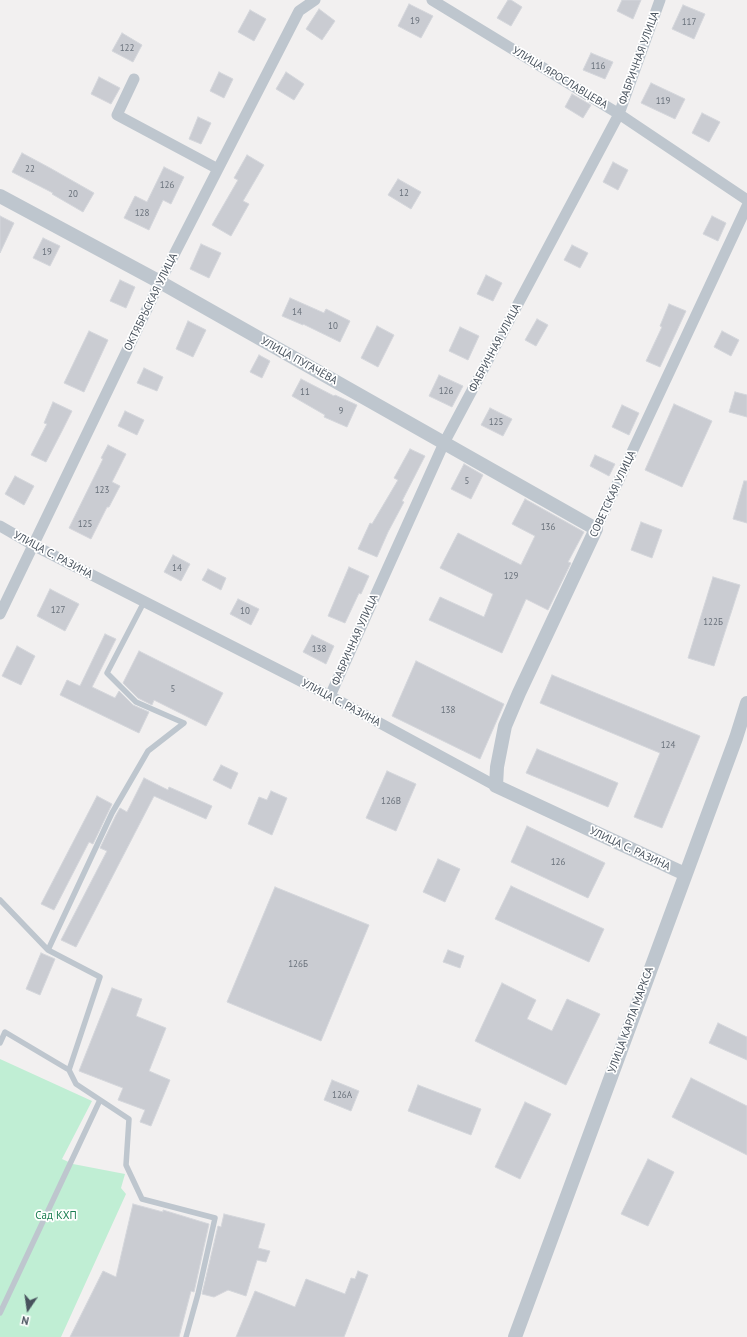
<!DOCTYPE html>
<html>
<head>
<meta charset="utf-8">
<style>
  body { margin:0 }
  #map { position:relative; width:747px; height:1337px; overflow:hidden; background:#f2f0f0; font-family:"PT Sans",sans-serif }
  canvas { display:block }
  .north { position:absolute; left:8px; top:1289px; width:40px; height:40px; -webkit-text-stroke:3px #fff; paint-order:stroke; rotate:193deg; font-size:11px; font-weight:700; line-height:16px; text-align:center; color:#48525d }
  .north::after { content:''; display:block; margin:auto; width:14px; height:18px; background:#48525d; clip-path:polygon(50% 0,100% 100%,50% 72%,0 100%) }
</style>
</head>
<body>
<div id="map">
<canvas width="747" height="1337"></canvas>
<div class="north">N</div>
</div>
<script>
const g = document.querySelector('canvas').getContext('2d');
g.lineJoin = 'round';
function fillPath(path, color) {
  g.fillStyle = color;
  g.fill(path, 'evenodd');
}
function toPath(rows) {
  const path = new Path2D();
  for (const r of rows) {
    path.moveTo(r[0], r[1]);
    for (let i = 2; i < r.length; i += 2) path.lineTo(r[i], r[i + 1]);
  }
  return path;
}
function stroke(path, color, width, dash) {
  g.strokeStyle = color;
  g.lineWidth = width;
  g.lineCap = dash ? 'butt' : 'round';
  g.setLineDash(dash || []);
  g.stroke(path);
}
function write(font, color, halo, rows, align = 'center') {
  g.font = font + ' "PT Sans",sans-serif';
  g.lineWidth = 3.5;
  g.setLineDash([]);
  g.textBaseline = 'middle';
  g.strokeStyle = halo;
  g.fillStyle = color;
  for (const [text, x, y, turn = 0] of rows) {
    g.save();
    g.translate(x, y);
    g.rotate((+turn || 0) * Math.PI / 180);
    g.textAlign = isNaN(turn) ? turn : align;
    if (halo) g.strokeText(text, 0, 0);
    g.fillText(text, 0, 0);
    g.restore();
  }
}
fillPath(toPath([
  [0,1059,92,1101,62,1159,73,1164,125,1174,121,1188,126,1194,61,1337,0,1337]
]), '#c0eed4');
const building = toPath([
  [508,0,511,0,522,7,511,26,497,18,508,0],
  [622,0,641,0,633,19,617,11,622,0],
  [409,4,433,16,421,38,398,26,409,4],
  [683,5,705,14,694,39,672,29,683,5],
  [319,9,335,21,322,40,306,29,319,9],
  [250,10,266,19,254,41,238,32,250,10],
  [122,33,142,45,133,62,112,51,122,33],
  [591,53,613,62,605,79,583,70,591,53],
  [219,72,233,79,224,98,210,91,219,72],
  [286,72,304,84,294,100,276,89,286,72],
  [99,77,120,88,111,104,91,94,99,77],
  [651,83,685,99,675,119,641,103,651,83],
  [572,94,591,105,583,118,565,107,572,94],
  [702,113,720,122,709,142,692,133,702,113],
  [198,117,211,123,201,144,189,139,198,117],
  [22,153,50,168,94,193,83,212,52,194,53,193,12,172,22,153],
  [247,155,264,165,243,201,249,204,231,236,212,225,238,180,234,178,247,155],
  [613,162,628,170,618,190,603,182,613,162],
  [164,167,184,177,171,204,163,200,149,230,124,218,135,196,147,202,164,167],
  [398,179,421,192,411,209,388,195,398,179],
  [0,216,14,223,0,253,0,216],
  [712,216,726,223,718,241,703,234,712,216],
  [43,238,60,246,50,266,33,258,43,238],
  [201,244,221,253,209,278,190,269,201,244],
  [572,245,588,253,580,268,564,260,572,245],
  [486,275,502,283,493,301,477,294,486,275],
  [120,280,135,287,126,308,110,301,120,280],
  [290,298,324,313,326,309,350,321,340,342,303,324,303,325,282,316,290,298],
  [669,304,686,311,660,367,646,361,662,327,660,326,669,304],
  [537,319,548,325,536,346,525,340,537,319],
  [188,321,206,330,193,357,176,349,188,321],
  [377,326,394,335,378,367,361,358,377,326],
  [460,327,479,336,468,360,449,351,460,327],
  [89,331,108,340,84,392,64,383,89,331],
  [722,331,739,340,731,356,714,347,722,331],
  [259,355,270,361,262,378,250,372,259,355],
  [144,368,163,377,157,391,137,383,144,368],
  [439,375,463,386,452,407,429,396,439,375],
  [301,379,334,396,335,395,357,405,347,427,324,417,325,415,292,396,301,379],
  [735,392,747,395,747,417,729,412,735,392],
  [53,402,72,411,62,431,46,462,31,455,47,424,44,423,53,402],
  [674,404,712,421,682,487,645,470,674,404],
  [622,405,639,413,629,435,612,427,622,405],
  [490,408,512,419,503,436,481,425,490,408],
  [125,411,144,420,137,435,118,426,125,411],
  [108,445,126,454,112,482,120,486,109,507,107,507,91,539,69,528,103,459,101,458,108,445],
  [410,449,425,456,402,501,404,502,388,532,377,557,358,549,370,523,372,524,398,480,394,478,410,449],
  [595,455,615,464,609,476,590,466,595,455],
  [464,464,483,475,471,499,451,489,464,464],
  [15,476,34,486,24,505,5,494,15,476],
  [744,481,747,481,747,523,733,519,744,481],
  [525,499,584,532,568,562,571,563,548,610,526,599,502,653,429,620,440,597,484,617,493,594,440,568,458,533,521,565,535,536,512,524,525,499],
  [641,522,662,530,652,558,631,550,641,522],
  [173,555,190,564,181,581,164,572,173,555],
  [349,567,369,576,361,594,359,593,345,623,328,616,349,567],
  [208,569,226,578,221,590,202,580,208,569],
  [713,577,740,585,714,666,688,658,713,577],
  [50,589,79,604,65,631,37,616,50,589],
  [238,599,259,609,251,625,230,614,238,599],
  [105,634,116,639,92,687,115,698,119,691,133,705,149,712,139,733,60,695,67,680,80,686,105,634],
  [312,635,334,646,326,664,303,652,312,635],
  [17,646,35,656,21,685,2,676,17,646],
  [139,651,223,693,206,726,154,700,152,705,138,698,123,683,139,651],
  [416,661,504,704,480,759,392,716,416,661],
  [552,675,700,736,662,828,634,817,660,753,540,703,552,675],
  [537,749,618,783,608,807,526,773,537,749],
  [221,765,238,773,231,789,213,780,221,765],
  [387,771,416,784,396,831,366,818,387,771],
  [144,778,168,790,169,787,212,806,206,819,154,796,76,947,61,940,107,851,100,848,116,815,120,808,127,812,144,778],
  [271,791,287,798,272,835,248,824,259,797,267,800,271,791],
  [97,796,112,804,93,844,89,842,54,910,41,904,97,796],
  [527,826,605,863,588,898,511,862,527,826],
  [438,859,460,869,445,902,423,892,438,859],
  [511,886,604,929,589,962,495,919,511,886],
  [275,887,369,925,321,1041,227,1002,275,887],
  [448,950,464,956,460,968,443,962,448,950],
  [41,953,55,959,40,995,26,989,41,953],
  [502,983,536,1000,527,1019,552,1031,567,999,600,1014,566,1085,475,1041,502,983],
  [112,988,142,999,136,1016,166,1028,149,1071,170,1080,151,1126,140,1122,145,1110,118,1100,123,1088,79,1071,112,988],
  [718,1023,747,1037,747,1060,709,1043,718,1023],
  [691,1078,747,1106,747,1155,672,1117,691,1078],
  [332,1080,359,1091,351,1111,324,1100,332,1080],
  [418,1085,481,1109,471,1135,408,1111,418,1085],
  [525,1102,551,1114,520,1179,495,1167,525,1102],
  [648,1159,674,1172,648,1226,621,1214,648,1159],
  [133,1204,163,1212,163,1210,209,1224,194,1292,191,1291,179,1337,70,1337,103,1271,116,1277,133,1204],
  [224,1214,265,1224,258,1248,270,1251,266,1262,257,1260,246,1296,228,1290,214,1297,202,1294,218,1226,221,1227,224,1214],
  [358,1271,368,1275,344,1337,236,1337,255,1291,295,1307,306,1279,345,1294,351,1278,355,1279,358,1271]
]);
fillPath(building, '#caccd2');
stroke(building, '#d4d6db', 1);
stroke(toPath([
  [0,900,48,950,100,977,69,1070,76,1084,129,1119,126,1165,142,1199,215,1218,198,1294,186,1337],
  [48,950,112,813,148,751,184,723,136,702,107,673,144,602],
  [0,1043,5,1032,69,1070],
  [0,1313,100,1100]
]), '#bec6ce', 5.5);
stroke(toPath([
  [432,0,619,114,747,200],
  [134,79,117,115,218,169],
  [0,526,33,545,330,696,496,786],
  [596,529,747,206],
  [0,614,160,282,299,11,315,0],
  [330,696,444,443,619,114,660,0]
]), '#bec6ce', 11);
stroke(toPath([
  [0,196,160,282,596,529,519,693,505,726,497,767,496,786,685,874],
  [515,1337,736,738,747,703]
]), '#bec6ce', 14);
write('9px', '#68707a', null, [
  ["19",415,21],
  ["117",689,22],
  ["122",127,48],
  ["116",598,66],
  ["119",663,101],
  ["22",30,169],
  ["126",167,185],
  ["12",404,193],
  ["20",73,194],
  ["128",142,213],
  ["19",47,252],
  ["14",297,312],
  ["10",333,326],
  ["126",446,391],
  ["11",305,392],
  ["9",341,411],
  ["125",496,422],
  ["5",467,481],
  ["123",102,490],
  ["125",85,524],
  ["136",548,527],
  ["14",177,568],
  ["129",511,576],
  ["127",58,610],
  ["10",245,611],
  ["122Б",713,622],
  ["138",319,649],
  ["5",173,689],
  ["138",448,710],
  ["124",668,745],
  ["126В",391,801],
  ["126",558,862],
  ["126Б",298,964],
  ["126А",342,1095]
]);
write('11px', '#48525d', '#fff', [
  ["ФАБРИЧНАЯ УЛИЦА",639,58,-70],
  ["УЛИЦА ЯРОСЛАВЦЕВА",560,78,31],
  ["ОКТЯБРЬСКАЯ УЛИЦА",151,302,-64],
  ["ФАБРИЧНАЯ УЛИЦА",495,348,-62],
  ["УЛИЦА ПУГАЧЁВА",299,361,29],
  ["СОВЕТСКАЯ УЛИЦА",613,494,-65],
  ["УЛИЦА С. РАЗИНА",53,555,28],
  ["ФАБРИЧНАЯ УЛИЦА",355,640,-66],
  ["УЛИЦА С. РАЗИНА",341,703,28],
  ["УЛИЦА С. РАЗИНА",630,849,25],
  ["УЛИЦА КАРЛА МАРКСА",631,1020,-70]
]);
write('11px', '#1a7d51', '#fff', [
  ["Сад КХП",56,1216]
]);
</script>
</body>
</html>
